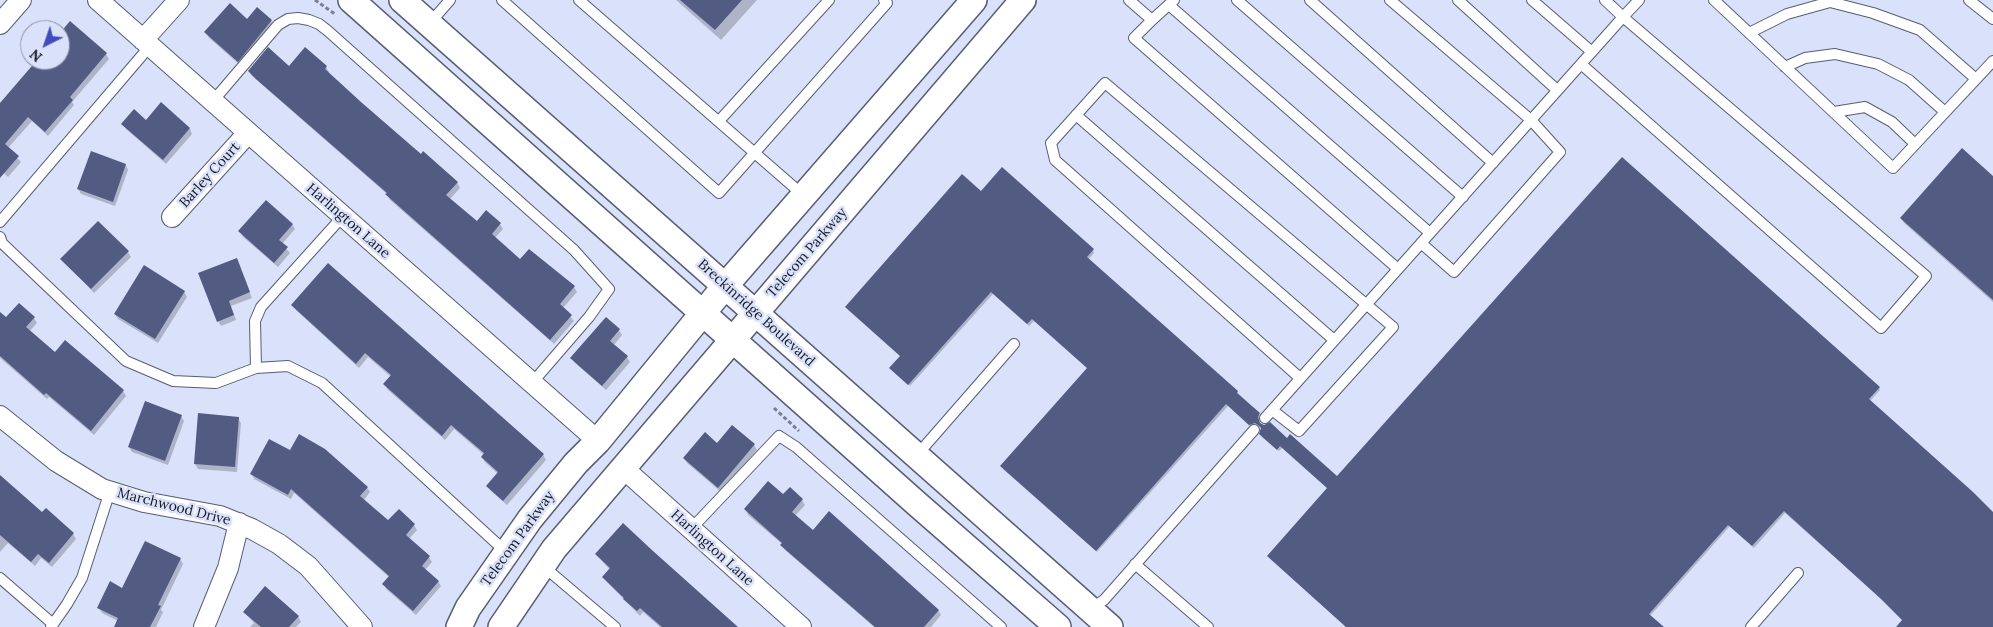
<!DOCTYPE html>
<html>
<head>
<meta charset="utf-8">
<style>
  body { margin:0 }
  #map { position:relative; width:1993px; height:627px; overflow:hidden; background:#dae1fb; font-family:Lora,serif }
  canvas { display:block }
  .north { position:absolute; left:20px; top:20px; width:50px; height:50px; box-sizing:border-box; background:#dae1fb; border:1px solid #8c91a4; border-radius:50%; rotate:221deg; font-size:14px; font-weight:700; line-height:20px; text-align:center; color:#171922 }
  .north::after { content:''; display:block; margin:auto; width:18px; height:22px; background:#424abe; clip-path:polygon(50% 0,100% 100%,50% 72%,0 100%) }
</style>
</head>
<body>
<div id="map">
<canvas width="1993" height="627"></canvas>
<div class="north">N</div>
</div>
<script>
const g = document.querySelector('canvas').getContext('2d');
g.lineJoin = 'round';
function fillPath(path, color) {
  g.fillStyle = color;
  g.fill(path, 'evenodd');
}
function toPath(rows) {
  const path = new Path2D();
  for (const r of rows) {
    path.moveTo(r[0], r[1]);
    for (let i = 2; i < r.length; i += 2) path.lineTo(r[i], r[i + 1]);
  }
  return path;
}
function stroke(path, color, width, dash) {
  g.strokeStyle = color;
  g.lineWidth = width;
  g.lineCap = dash ? 'butt' : 'round';
  g.setLineDash(dash || []);
  g.stroke(path);
}
function write(font, color, halo, rows, align = 'center') {
  g.font = font + ' Lora,serif';
  g.lineWidth = 5;
  g.setLineDash([]);
  g.textBaseline = 'middle';
  g.strokeStyle = halo;
  g.fillStyle = color;
  for (const [text, x, y, turn = 0] of rows) {
    g.save();
    g.translate(x, y);
    g.rotate((+turn || 0) * Math.PI / 180);
    g.textAlign = isNaN(turn) ? turn : align;
    if (halo) g.strokeText(text, 0, 0);
    g.fillText(text, 0, 0);
    g.restore();
  }
}
fillPath(toPath([
  [676,0,757,0,721,40],
  [271,21,274,26,241,66,209,38,206,33],
  [70,23,106,54,109,59,72,102,74,105,48,136,32,121,8,148,21,162,8,177,3,172,0,176,0,105,38,60,60,60,60,35],
  [305,49,326,67,329,72,328,74,421,155,457,182,460,188,450,199,477,222,500,224,503,229,495,238,520,261,574,287,577,292,563,308,574,321,554,344,390,200,387,194,252,76,249,71,289,67],
  [161,104,190,129,192,134,166,164,126,129,123,124,146,121],
  [126,165,128,170,115,206,81,194,78,189],
  [1993,178,1993,302,1904,223,1901,218],
  [981,193,1093,250,1094,253,1088,260,1237,392,1259,414,1260,424,1287,439,1337,478,1879,388,1880,390,1870,401,1993,514,1993,627,1898,627,1903,621,1884,601,1785,513,1754,548,1730,526,1650,616,1662,627,1346,627,1268,556,1328,489,1282,448,1279,451,1262,437,1261,427,1257,425,1251,427,1228,406,1097,552,1003,469,1088,369,1034,321,1029,326,993,294,910,386,892,370,901,356],
  [292,224,295,229,282,244,290,253,278,267,243,237,240,232],
  [128,252,131,257,94,293,62,259],
  [239,265,252,298,231,306,236,320,221,326,218,321],
  [184,291,187,297,158,343,118,319,115,314],
  [293,305,543,455,546,460,507,505,491,491,488,486,498,474,485,462,482,457,484,455,454,429,445,440,388,390,385,385,391,377,368,357,359,368,296,310],
  [0,313,7,319,34,318,37,323,29,332,55,354,65,342,123,391,126,396,94,435,49,397,47,399,0,358],
  [606,319,619,330,622,335,614,345,627,357,630,362,606,390,575,363,572,358],
  [181,416,184,421,168,465,132,452,129,447],
  [238,418,241,423,237,472,198,469,195,464],
  [733,426,754,445,757,450,721,492,687,463,684,458,717,445],
  [252,474,367,487,370,492,364,500,388,522,414,525,417,530,409,539,429,557,432,562,425,570,438,581,441,586,416,615,386,589,384,584,389,577,294,493,291,499,254,479],
  [0,478,42,514,46,510,73,534,76,539,52,567,41,558,35,566,8,543,0,552],
  [783,496,802,500,805,505,795,516,813,532,938,610,941,615,931,627,874,627,785,550,782,544,748,515,745,509],
  [596,554,737,627,660,627,643,612,640,616,607,582,604,577,610,570],
  [180,559,183,564,161,610,163,612,156,627,115,627,118,621,102,613,99,608,123,589],
  [244,612,298,616,301,622,296,627,250,627,254,623]
]), '#0003');
fillPath(toPath([
  [680,0,742,0,715,30],
  [230,3,247,19,257,7,272,20,238,62,204,32],
  [70,21,107,53,70,97,73,100,45,132,28,117,5,144,19,156,0,178,0,103,37,60,60,60,60,33],
  [268,47,289,66,305,47,327,66,325,69,361,102,421,154,423,151,458,182,446,195,477,221,486,210,501,223,492,234,520,259,529,249,575,286,560,304,572,315,550,340,385,194,387,193,256,79,248,71],
  [161,102,190,128,163,160,121,124,134,109,146,120],
  [1962,148,1993,176,1993,300,1900,218],
  [91,151,126,164,113,202,77,189],
  [1622,157,1880,387,1869,399,1973,492,1993,512,1993,627,1896,627,1902,620,1881,599,1784,511,1752,546,1728,525,1649,614,1664,627,1346,627,1267,556,1327,488,1280,446,1277,450,1259,434,1261,428,1258,425,1255,423,1249,425,1226,404,1096,551,1000,466,1087,368,1032,319,1027,324,991,292,908,385,889,368,900,356,845,307,962,174,981,191,1002,167,1094,249,1087,257,1238,391,1237,393,1260,413,1258,417,1260,423,1264,425,1270,422,1287,438,1290,434,1337,476],
  [266,200,293,224,279,240,288,247,274,263,238,231],
  [98,221,129,251,91,289,60,259],
  [237,258,250,292,229,301,234,315,217,322,198,273],
  [328,263,544,454,503,501,486,486,498,472,481,457,484,453,451,425,442,436,383,384,391,375,365,353,356,364,291,305],
  [144,265,185,291,155,339,114,314],
  [19,303,35,317,26,327,55,352,65,340,124,390,91,431,46,393,44,395,0,356,0,312,6,317],
  [606,317,620,329,610,341,628,356,602,386,570,358],
  [145,401,182,415,165,461,128,447],
  [198,413,239,417,235,467,194,464],
  [732,425,755,444,718,488,683,458,705,432,717,443],
  [299,434,325,449,368,487,360,496,388,520,399,509,415,524,406,535,430,556,422,566,439,581,413,611,382,584,389,576,291,489,288,495,250,474,269,439,290,450],
  [0,475,42,512,46,508,74,533,49,563,38,554,31,562,0,535],
  [768,481,783,494,790,487,803,499,792,512,813,530,829,511,939,610,924,627,875,627,780,545,782,543,744,509],
  [623,523,653,551,738,627,662,627,640,608,637,611,623,599,624,598,602,577,610,568,595,554],
  [145,541,181,558,158,605,161,606,150,627,114,627,118,618,97,608,110,581,122,588],
  [265,586,299,616,289,627,261,627,243,612]
]), '#525b82');
const service = toPath([
  [502,0,719,193,887,3,884,0],
  [579,0,803,195],
  [1129,0,1152,20,1174,0],
  [1237,0,1463,197],
  [1310,0,1493,163],
  [1390,0,1531,120,1560,152,1454,272,1421,243],
  [1458,0,1557,90],
  [1532,0,1592,52],
  [1714,0,1893,168,1993,61],
  [1969,0,1993,19],
  [1169,5,1430,233],
  [1152,20,1134,38,1398,269],
  [429,24,450,0],
  [1749,33,1787,14,1830,2,1873,13,1920,30,1976,79],
  [1581,64,1881,328,1926,276,1623,17,1639,0],
  [1785,67,1805,58,1835,54,1878,64,1909,80,1945,112],
  [213,101,278,25,288,19,298,18,309,20,319,24,328,31,574,250,609,289,589,317,532,383],
  [1834,112,1865,107,1892,122,1915,144],
  [1076,115,1334,340],
  [719,121,829,0],
  [0,222,150,46],
  [0,237,2,243,126,361,173,381,216,383,256,368,288,366,322,383,506,552],
  [256,368,255,321,261,307,343,216],
  [1272,410,1299,431,1393,327,1105,83,1051,143,1055,160,1300,378],
  [1265,418,1623,17,1605,0],
  [917,455,1014,344],
  [691,529,779,436,796,447,1001,627],
  [1135,564,1208,627],
  [543,566,615,627],
  [0,578,53,624],
  [1090,609,1104,600,1254,430],
  [51,627,67,604,82,578,110,491],
  [1751,627,1798,573]
]);
const minor = toPath([
  [98,0,598,441],
  [0,24,21,0],
  [143,40,179,0],
  [172,217,248,133],
  [0,416,56,461,102,489,144,502,220,516,252,529,279,544,308,566,362,627],
  [623,468,801,627],
  [204,627,228,568,239,523]
]);
const tertiary = toPath([
  [351,0,916,503,1058,627],
  [402,0,1110,627],
  [459,627,468,608,530,519,576,463,598,441,725,286,974,0],
  [501,627,554,549,1023,0]
]);
stroke(service, '#575d73', 12);
stroke(minor, '#575d73', 22);
stroke(tertiary, '#575d73', 28);
stroke(toPath([
  [315,0,335,14],
  [774,408,799,431]
]), '#7a7e90', 3, [4, 2.5]);
stroke(service, '#fff', 10);
stroke(minor, '#fff', 20);
stroke(tertiary, '#fff', 25);
write('14px', '#171922', '#dae1fb', [
  ["Barley Court",210,175,-48],
  ["Harlington Lane",348,221,41],
  ["Telecom Parkway",807,253,-49],
  ["Breckinridge Boulevard",756,313,42],
  ["Marchwood Drive",174,507,14],
  ["Telecom Parkway",518,539,-54],
  ["Harlington Lane",712,548,42]
]);
</script>
</body>
</html>
